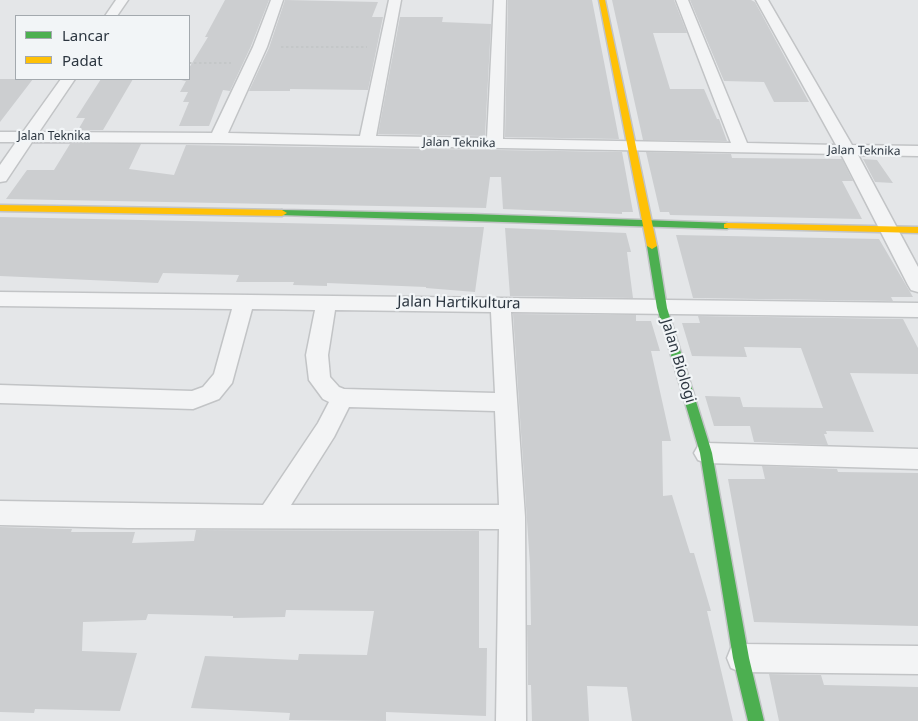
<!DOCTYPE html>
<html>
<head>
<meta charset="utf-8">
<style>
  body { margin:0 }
  #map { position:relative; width:918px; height:721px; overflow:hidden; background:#e4e6e8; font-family:"Noto Sans",sans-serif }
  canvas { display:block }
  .legend { position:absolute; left:15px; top:15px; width:175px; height:65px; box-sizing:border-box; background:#f2f5f7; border:1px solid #a3a9ae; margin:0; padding:6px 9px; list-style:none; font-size:15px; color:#2c3640 }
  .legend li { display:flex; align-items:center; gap:10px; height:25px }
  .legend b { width:25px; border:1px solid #a3a9ae }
</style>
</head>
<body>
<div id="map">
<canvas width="918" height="721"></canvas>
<ul class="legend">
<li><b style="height:6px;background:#4caf50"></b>Lancar</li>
<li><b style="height:6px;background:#ffc107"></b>Padat</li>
</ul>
</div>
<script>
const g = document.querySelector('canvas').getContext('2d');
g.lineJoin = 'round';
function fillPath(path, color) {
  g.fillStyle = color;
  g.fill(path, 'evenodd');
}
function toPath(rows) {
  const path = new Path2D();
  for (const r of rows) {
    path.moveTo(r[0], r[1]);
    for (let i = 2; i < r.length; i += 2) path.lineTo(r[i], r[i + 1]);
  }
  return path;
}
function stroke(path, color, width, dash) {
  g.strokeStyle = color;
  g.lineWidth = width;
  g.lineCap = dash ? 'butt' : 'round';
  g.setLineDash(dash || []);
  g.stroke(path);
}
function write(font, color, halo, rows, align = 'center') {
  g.font = font + ' "Noto Sans",sans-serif';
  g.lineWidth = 4.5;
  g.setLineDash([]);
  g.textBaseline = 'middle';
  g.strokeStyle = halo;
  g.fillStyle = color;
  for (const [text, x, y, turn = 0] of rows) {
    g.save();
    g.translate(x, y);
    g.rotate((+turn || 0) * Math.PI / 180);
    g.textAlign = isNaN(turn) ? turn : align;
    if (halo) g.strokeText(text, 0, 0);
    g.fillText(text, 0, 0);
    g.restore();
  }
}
fillPath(toPath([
  [225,0,269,0,251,46,230,91,223,90,209,126,179,126,189,102,183,102,188,92,180,92,186,81,181,81,189,79,189,68,208,37,205,37],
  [285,0,378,2,372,17,383,17,368,90,290,89,290,91,249,91,269,48],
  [508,0,592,0,619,139,505,137],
  [612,0,674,0,687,33,653,33,670,89,704,89,717,119,719,119,727,141,643,140],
  [690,0,751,0,755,2,809,102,774,102,764,82,724,81],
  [400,17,443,17,442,22,491,24,485,136,378,134],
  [0,79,33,79,0,122],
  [101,79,133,79,103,130,78,130,85,118,76,118],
  [70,144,141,144,129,169,174,175,186,145,622,152,633,212,622,212,622,214,503,209,501,177,490,177,486,208,6,199,27,170,54,170],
  [646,152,731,154,732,158,842,159,853,181,842,181,862,219,670,215,669,212,660,212],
  [863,159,877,160,893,183,875,182],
  [0,217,471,227,484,227,475,292,426,288,426,287,327,283,327,286,293,285,294,282,236,282,239,275,163,273,158,283,0,276],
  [505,228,626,233,631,252,627,252,633,298,510,296],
  [676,235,879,239,913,297,891,297,893,301,693,298],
  [513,314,636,315,636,321,651,321,660,351,651,351,671,441,662,441,663,496,672,495,690,553,694,553,711,611,707,611,733,721,632,721,627,687,587,686,589,721,532,721,531,685,528,685,528,675,527,625,531,625,530,565],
  [698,316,903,319,918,348,918,374,850,373,874,432,826,431,827,434,824,434,828,445,754,442,750,426,714,426,705,396,740,397,743,407,823,408,801,348,744,347,747,357,692,356,682,323,700,323],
  [762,466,837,469,838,472,918,473,918,626,754,622,728,479,765,479],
  [0,527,72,529,71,532,135,532,132,543,194,541,196,530,479,531,479,648,487,648,486,716,386,712,386,721,289,720,290,713,191,708,205,656,298,660,299,654,367,655,374,611,286,610,285,617,233,618,233,616,148,614,146,620,83,622,82,651,137,653,120,711,35,709,34,713,0,712],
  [769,674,821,675,824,685,918,687,918,721,779,721]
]), '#ccced0');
const street = toPath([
  [116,0,128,0,117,16,105,16,116,0],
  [271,0,283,0,267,47,228,133,360,136,389,0,401,0,376,136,487,138,494,0,506,0,503,139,731,143,676,0,688,0,747,143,836,145,756,0,768,0,852,145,918,146,918,156,858,155,918,267,918,292,911,290,908,285,841,154,218,143,32,142,6,181,0,182,0,165,16,142,0,142,0,132,23,132,61,79,75,79,39,132,212,133,253,47,271,0],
  [0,292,918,303,918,317,511,312,525,517,526,721,496,721,499,529,128,528,0,525,0,501,263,505,318,423,329,402,323,399,309,380,306,355,315,310,252,309,232,383,219,399,193,409,0,403,0,385,192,391,203,387,214,374,232,309,0,306,0,292],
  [335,310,491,312,495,393,344,389,339,387,330,377,328,355,335,310],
  [349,407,495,411,499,505,291,505,334,437,349,407],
  [706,443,918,449,918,469,706,463,698,460,694,453,698,446,706,443],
  [741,644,918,646,918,674,741,672,731,668,727,658,731,648,741,644]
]);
const fast = toPath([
  [282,210,471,214,727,223,732,226,727,229,279,215,279,211,282,210],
  [652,243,657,246,667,308,712,453,749,658,764,721,748,721,733,658,700,453,657,308,647,246,652,243]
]);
const slow = toPath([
  [599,0,605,0,657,246,652,249,647,246,599,0],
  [0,205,282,210,287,213,282,216,0,211,0,205],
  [727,223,918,227,918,233,724,228,724,224,727,223]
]);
stroke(street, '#c2c4c6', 3);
stroke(fast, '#c2c4c6', 3);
stroke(slow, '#c2c4c6', 3);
stroke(toPath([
  [281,47,367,47],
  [189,63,231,63]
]), '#c4c7c8', 2, [2.5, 2.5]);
fillPath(street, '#f3f4f5');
fillPath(fast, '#4caf50');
fillPath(slow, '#ffc107');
write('12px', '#2c3640', '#f2f5f7', [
  ["Jalan Teknika",54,137],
  ["Jalan Teknika",459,143,1],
  ["Jalan Teknika",864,151,1]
]);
write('15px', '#2c3640', '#f2f5f7', [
  ["Jalan Hartikultura",459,303,1],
  ["Jalan Biologi",678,361,73]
]);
</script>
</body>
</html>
